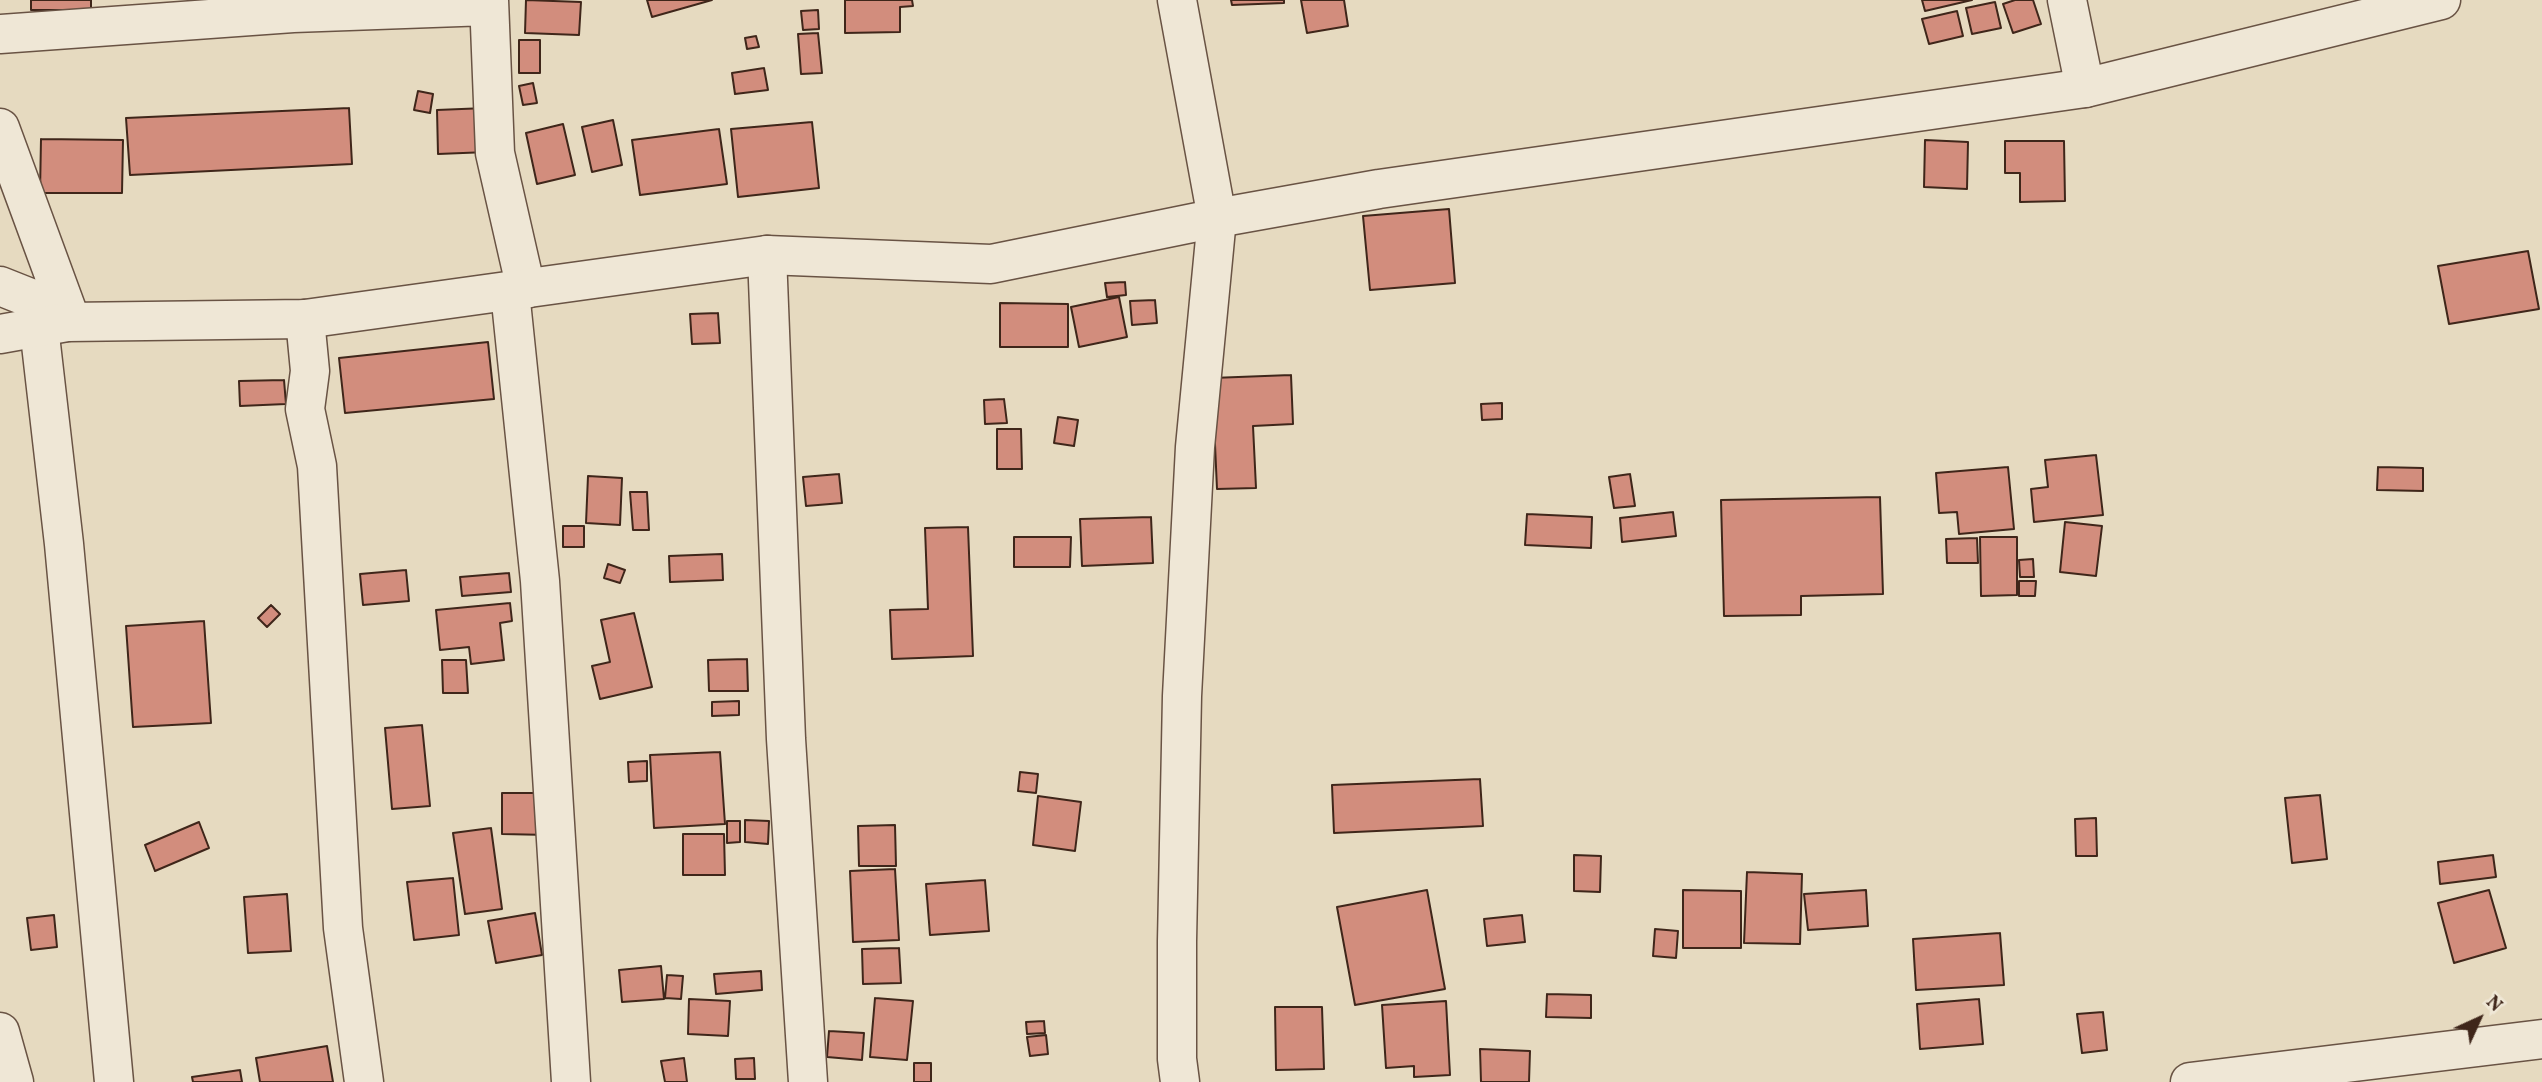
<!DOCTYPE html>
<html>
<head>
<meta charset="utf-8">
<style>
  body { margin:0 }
  #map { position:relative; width:2542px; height:1082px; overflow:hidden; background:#e6dac0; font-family:Vollkorn,serif }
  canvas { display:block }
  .north { position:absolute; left:2444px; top:984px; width:70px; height:70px; -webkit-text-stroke:5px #efe7d6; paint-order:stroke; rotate:45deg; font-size:19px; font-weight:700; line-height:28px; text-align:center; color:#3f261a }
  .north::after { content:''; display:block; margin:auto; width:24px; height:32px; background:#3f261a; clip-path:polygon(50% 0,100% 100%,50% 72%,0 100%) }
</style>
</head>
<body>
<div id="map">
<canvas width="2542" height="1082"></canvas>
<div class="north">N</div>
</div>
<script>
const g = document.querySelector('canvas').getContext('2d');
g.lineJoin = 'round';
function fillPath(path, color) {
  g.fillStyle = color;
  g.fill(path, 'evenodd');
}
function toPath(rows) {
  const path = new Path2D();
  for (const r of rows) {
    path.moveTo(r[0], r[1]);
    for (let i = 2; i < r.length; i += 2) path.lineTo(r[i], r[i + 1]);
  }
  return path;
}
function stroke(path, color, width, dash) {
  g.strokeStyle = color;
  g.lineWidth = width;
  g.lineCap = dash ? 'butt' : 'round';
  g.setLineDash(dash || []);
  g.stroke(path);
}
const building = toPath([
  [31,0,91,0,91,10,31,10,31,0],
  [526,0,581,2,579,35,525,33,526,0],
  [647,0,712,0,652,17,647,0],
  [845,0,912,0,913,6,900,7,900,32,845,33,845,0],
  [1231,0,1284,0,1284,3,1232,5,1231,0],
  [1301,0,1344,0,1348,26,1307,33,1301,0],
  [1922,0,1972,0,1925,11,1922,0],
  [2015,0,2033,0,2041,24,2013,33,2003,4,2015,0],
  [1995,2,2001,28,1972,34,1966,8,1995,2],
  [818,10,819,29,803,30,801,11,818,10],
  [1957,11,1963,36,1929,44,1922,19,1957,11],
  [818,33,822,73,801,74,798,34,818,33],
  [756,36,759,47,747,49,745,38,756,36],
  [519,40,540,40,540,73,519,73,519,40],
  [764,68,768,90,735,94,732,73,764,68],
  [533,83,537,103,523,105,519,86,533,83],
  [418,91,433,94,430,113,414,110,418,91],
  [349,108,352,164,130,175,126,118,349,108],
  [486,108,488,152,438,154,437,110,486,108],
  [613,120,622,165,592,172,582,127,613,120],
  [812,122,819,188,738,197,731,129,812,122],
  [563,124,575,175,537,184,526,133,563,124],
  [719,129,727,184,640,195,632,140,719,129],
  [41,139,123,140,122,193,40,193,41,139],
  [1925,140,1968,142,1967,189,1924,187,1925,140],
  [2005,141,2064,141,2065,201,2020,202,2020,173,2005,173,2005,141],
  [1449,209,1455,283,1370,290,1363,216,1449,209],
  [2528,251,2539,309,2449,324,2438,266,2528,251],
  [1125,282,1126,295,1107,297,1105,283,1125,282],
  [1119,297,1127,337,1079,347,1071,307,1119,297],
  [1155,300,1157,323,1132,325,1130,301,1155,300],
  [1000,303,1068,304,1068,347,1000,347,1000,303],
  [718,313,720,343,692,344,690,314,718,313],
  [488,342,494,399,345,413,339,358,488,342],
  [1291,375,1293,424,1253,426,1256,488,1217,489,1212,378,1291,375],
  [284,380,286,404,240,406,239,381,284,380],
  [1004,399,1007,423,985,424,984,400,1004,399],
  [1502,403,1502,419,1482,420,1481,404,1502,403],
  [1058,417,1078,420,1074,446,1054,443,1058,417],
  [997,429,1021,429,1022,469,997,469,997,429],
  [2096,455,2103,515,2034,522,2031,489,2048,487,2045,460,2096,455],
  [2008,467,2014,529,1959,534,1957,512,1939,513,1936,473,2008,467],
  [2378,467,2423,468,2423,491,2377,490,2378,467],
  [839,474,842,503,806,506,803,477,839,474],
  [1630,474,1635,506,1614,508,1609,477,1630,474],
  [588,476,622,478,620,525,586,523,588,476],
  [630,492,647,492,649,530,633,530,630,492],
  [1880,497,1883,594,1801,596,1801,615,1724,616,1721,500,1880,497],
  [1673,512,1676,536,1622,542,1620,518,1673,512],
  [1527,514,1592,517,1591,548,1525,545,1527,514],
  [1151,517,1153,563,1082,566,1080,519,1151,517],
  [2065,522,2102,526,2096,576,2060,572,2065,522],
  [563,526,584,526,584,547,563,547,563,526],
  [968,527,973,656,892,659,890,610,928,609,925,528,968,527],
  [1014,537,1071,537,1070,567,1014,567,1014,537],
  [1980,537,2017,537,2017,595,1981,596,1980,537],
  [1977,538,1978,563,1947,563,1946,539,1977,538],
  [722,554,723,580,670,582,669,556,722,554],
  [2033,559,2034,577,2020,577,2019,560,2033,559],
  [608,564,625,570,620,583,604,578,608,564],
  [406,570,409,601,363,605,360,574,406,570],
  [509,573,511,592,462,596,460,577,509,573],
  [2019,581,2036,581,2035,596,2019,596,2019,581],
  [510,603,512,621,500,623,504,660,471,664,469,647,440,650,436,610,510,603],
  [271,605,280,614,267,627,258,618,271,605],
  [634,613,652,687,600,699,592,666,610,662,601,620,634,613],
  [204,621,211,723,133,727,126,626,204,621],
  [747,659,748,691,709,691,708,660,747,659],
  [442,660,466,660,468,693,443,693,442,660],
  [739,701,739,715,712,716,712,702,739,701],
  [422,725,430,806,392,809,385,728,422,725],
  [720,752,725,824,654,828,650,755,720,752],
  [647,761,647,781,629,782,628,762,647,761],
  [1020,772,1038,774,1036,793,1018,791,1020,772],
  [1480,779,1483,826,1334,833,1332,785,1480,779],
  [502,793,548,793,549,835,502,834,502,793],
  [2320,795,2327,859,2292,863,2285,798,2320,795],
  [1038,796,1081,802,1075,851,1033,845,1038,796],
  [2096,818,2097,856,2076,856,2075,819,2096,818],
  [745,820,769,821,768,844,745,842,745,820],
  [727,821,740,821,740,842,727,843,727,821],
  [199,822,209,848,155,871,145,845,199,822],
  [895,825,896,866,859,866,858,826,895,825],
  [491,828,502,909,465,914,453,833,491,828],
  [683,834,724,834,725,875,683,875,683,834],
  [1574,855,1601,856,1600,892,1574,891,1574,855],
  [2493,855,2496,877,2440,884,2438,862,2493,855],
  [895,869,899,940,853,942,850,871,895,869],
  [1747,872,1802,874,1800,944,1744,943,1747,872],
  [453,878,459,935,414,940,407,882,453,878],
  [985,880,989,931,930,935,926,884,985,880],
  [1427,890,1445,989,1355,1005,1337,907,1427,890],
  [1683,890,1741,891,1741,948,1683,948,1683,890],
  [1866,890,1868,926,1808,930,1804,894,1866,890],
  [2489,890,2506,948,2454,963,2438,903,2489,890],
  [287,894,291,951,248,953,244,897,287,894],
  [535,913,542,955,496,963,488,921,535,913],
  [54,915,57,947,31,950,27,918,54,915],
  [1522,915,1525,942,1487,946,1484,919,1522,915],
  [1655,929,1678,931,1676,958,1653,956,1655,929],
  [2000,933,2004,985,1916,990,1913,939,2000,933],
  [899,948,901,983,863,984,862,949,899,948],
  [661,966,664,999,622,1002,619,970,661,966],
  [761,971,762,990,716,994,714,974,761,971],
  [667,975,683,976,681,999,665,998,667,975],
  [1547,994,1591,995,1591,1018,1546,1017,1547,994],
  [875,998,913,1001,907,1060,870,1057,875,998],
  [689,999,730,1001,728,1036,688,1034,689,999],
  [1979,999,1983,1044,1920,1049,1917,1004,1979,999],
  [1446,1001,1450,1075,1414,1077,1414,1066,1386,1068,1382,1005,1446,1001],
  [1275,1007,1322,1007,1324,1069,1276,1070,1275,1007],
  [2103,1012,2107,1050,2082,1053,2077,1014,2103,1012],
  [1044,1021,1045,1033,1027,1034,1026,1022,1044,1021],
  [829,1031,864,1033,862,1060,827,1057,829,1031],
  [1046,1035,1048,1054,1030,1056,1027,1037,1046,1035],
  [327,1046,333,1082,260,1082,256,1058,327,1046],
  [1480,1049,1530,1051,1529,1082,1481,1082,1480,1049],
  [684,1058,687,1082,665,1082,661,1061,684,1058],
  [754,1058,755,1079,736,1079,735,1059,754,1058],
  [914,1063,931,1063,931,1082,914,1082,914,1063],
  [240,1070,242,1082,193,1082,192,1077,240,1070]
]);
fillPath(building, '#d28d7d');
stroke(building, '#3f261a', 2);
const minor = toPath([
  [489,0,495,153,526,289],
  [1177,0,1217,218,1195,447,1182,696,1177,941,1177,1059,1180,1082],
  [2067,0,2085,88],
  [0,34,293,13,488,6],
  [0,128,68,313,67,322],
  [767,255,786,739,808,1082],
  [0,286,68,313],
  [510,292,540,581,571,1082],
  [305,319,310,371,305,409,317,466,343,928,364,1082],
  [39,327,64,544,114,1082],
  [0,1032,14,1082],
  [2190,1082,2542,1039]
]);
const tertiary = toPath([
  [0,334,67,322,305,319,767,255,991,264,1217,218,1379,189,2085,88,2441,0]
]);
stroke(minor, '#695344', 41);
stroke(tertiary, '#695344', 41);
stroke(minor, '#efe7d6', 38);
stroke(tertiary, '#efe7d6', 38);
</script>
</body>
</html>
